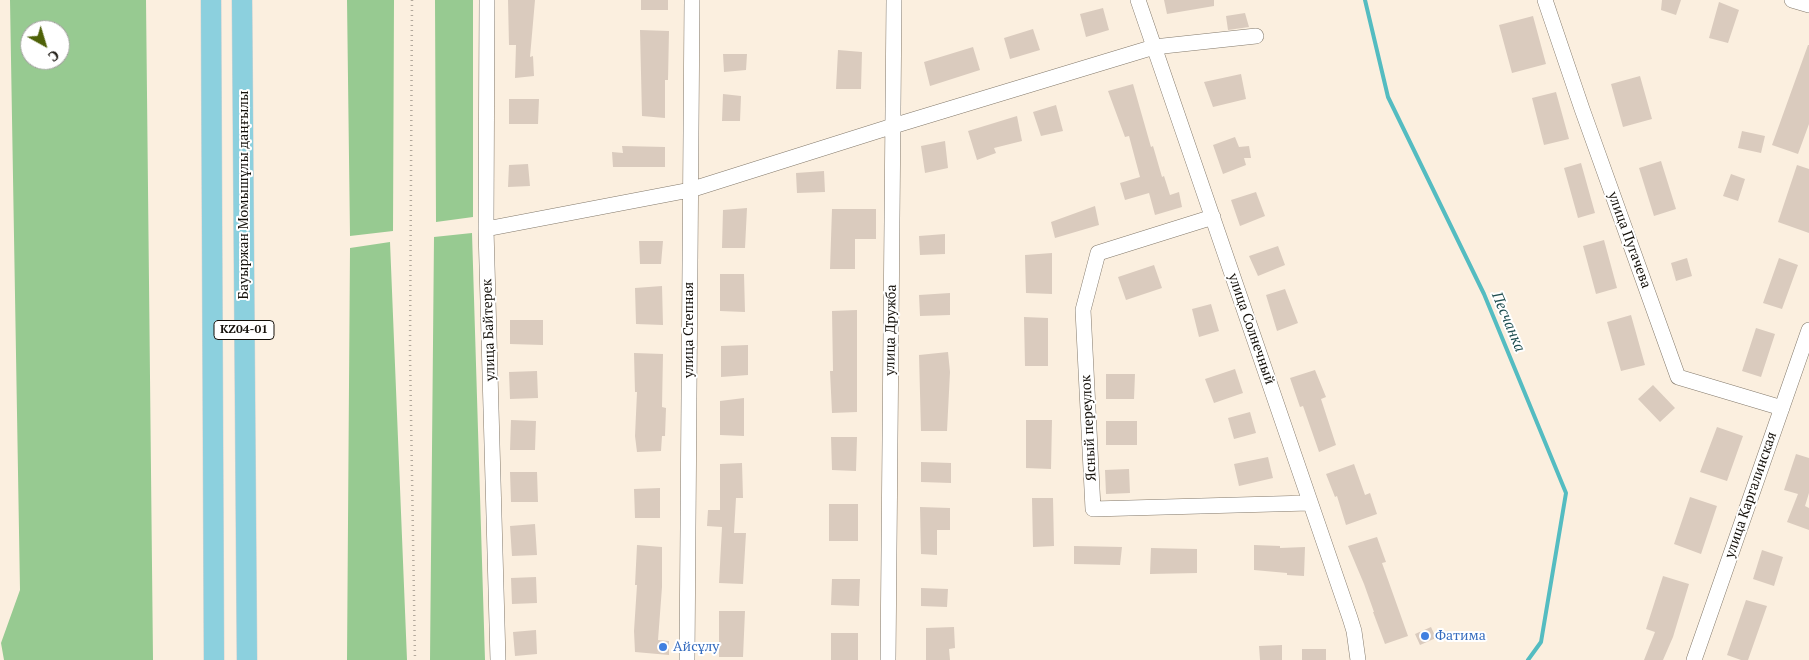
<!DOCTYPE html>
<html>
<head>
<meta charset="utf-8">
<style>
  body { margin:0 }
  #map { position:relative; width:1809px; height:660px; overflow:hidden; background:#fbefdf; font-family:"PT Serif",serif }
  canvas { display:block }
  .north { position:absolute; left:20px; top:20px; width:50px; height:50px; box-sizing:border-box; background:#fff; border:1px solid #a1a09d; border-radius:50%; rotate:141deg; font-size:14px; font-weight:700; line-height:20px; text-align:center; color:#15110b }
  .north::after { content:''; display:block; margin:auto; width:18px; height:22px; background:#4e6108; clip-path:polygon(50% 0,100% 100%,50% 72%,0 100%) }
</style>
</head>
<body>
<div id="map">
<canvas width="1809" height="660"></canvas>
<div class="north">С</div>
</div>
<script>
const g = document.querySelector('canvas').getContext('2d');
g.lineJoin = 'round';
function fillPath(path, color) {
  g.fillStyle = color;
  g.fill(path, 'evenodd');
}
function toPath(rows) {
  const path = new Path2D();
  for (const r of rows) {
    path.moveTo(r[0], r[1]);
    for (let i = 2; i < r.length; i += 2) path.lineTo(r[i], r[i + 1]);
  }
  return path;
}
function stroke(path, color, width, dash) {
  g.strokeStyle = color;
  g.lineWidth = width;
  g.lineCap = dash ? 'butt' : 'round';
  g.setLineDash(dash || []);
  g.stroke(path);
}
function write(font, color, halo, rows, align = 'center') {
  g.font = font + ' "PT Serif",serif';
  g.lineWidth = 4;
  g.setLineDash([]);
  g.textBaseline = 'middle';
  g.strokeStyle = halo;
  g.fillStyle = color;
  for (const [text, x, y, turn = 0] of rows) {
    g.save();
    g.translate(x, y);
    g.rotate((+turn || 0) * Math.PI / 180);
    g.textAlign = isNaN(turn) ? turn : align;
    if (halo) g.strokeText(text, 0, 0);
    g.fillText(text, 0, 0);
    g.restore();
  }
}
fillPath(toPath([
  [10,0,146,0,153,660,4,660,1,643,20,590],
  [30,30,60,30,60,60,30,60],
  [347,0,394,0,393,231,350,236],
  [435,0,473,0,473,217,436,222],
  [472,233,485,660,430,660,434,237],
  [390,242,407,660,347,660,350,248]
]), '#97ca91');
stroke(toPath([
  [1365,0,1388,97,1484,294,1566,493,1541,642,1528,660]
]), '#54bcc1', 4);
fillPath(toPath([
  [508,0,535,0,530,57,533,56,534,76,515,78,516,45,509,45],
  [641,0,668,0,668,10,641,10],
  [1164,0,1214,0,1214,6,1167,14],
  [1662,0,1681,0,1676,15,1661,10],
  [1719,2,1739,10,1728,43,1709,38],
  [1103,8,1109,30,1086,37,1080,14],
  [1245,13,1249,27,1228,30,1226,16],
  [1533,16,1546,64,1512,73,1499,25],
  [1033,29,1040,50,1010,59,1004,38],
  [640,30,669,31,668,80,665,80,665,118,642,116],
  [1808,45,1809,45,1809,124,1798,154,1772,145],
  [973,47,980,70,930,86,924,62],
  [838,50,862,52,861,89,836,89],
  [723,54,747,54,746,70,724,72],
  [1241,74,1246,99,1213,107,1204,82],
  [1640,76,1652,119,1623,127,1611,84],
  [1133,84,1151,147,1153,146,1162,177,1164,176,1170,195,1179,192,1182,207,1155,215,1149,193,1125,200,1120,183,1140,177,1129,136,1125,137,1108,91],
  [1556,92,1569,139,1544,145,1532,98],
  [723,94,741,96,740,121,722,121],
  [509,99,539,99,538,124,509,124],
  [1056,105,1063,131,1041,136,1033,112],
  [1017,116,1022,141,994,148,996,153,977,160,968,131],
  [1742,131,1765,136,1761,153,1738,148],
  [1235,137,1239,147,1249,146,1251,158,1244,158,1246,165,1223,174,1213,145],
  [945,141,948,168,925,173,921,146],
  [622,146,665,147,665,167,613,167,612,152,623,153],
  [1661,161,1676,209,1654,216,1639,168],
  [1581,163,1595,213,1578,218,1564,168],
  [528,164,530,186,508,187,509,165],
  [1797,165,1809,169,1809,233,1778,222],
  [824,171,825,192,797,193,796,173],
  [1731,174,1745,179,1738,201,1723,196],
  [1256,192,1265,216,1240,226,1231,200],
  [1095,206,1099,225,1055,238,1051,222],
  [747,208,745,248,722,248,723,210],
  [832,209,876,209,876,239,855,239,855,269,830,269],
  [945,234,945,254,920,255,919,236],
  [1604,240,1617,288,1596,294,1583,246],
  [639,241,663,241,661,264,640,264],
  [1278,246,1285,265,1258,276,1249,256],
  [1052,253,1052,294,1026,293,1025,255],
  [1687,258,1692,276,1676,281,1671,263],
  [1779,258,1798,265,1782,309,1763,303],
  [1154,265,1162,288,1126,300,1118,277],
  [720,274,744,274,745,312,720,311],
  [662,286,663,325,636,324,635,288],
  [1285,289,1298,323,1277,331,1266,295],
  [950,293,950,315,920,316,919,295],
  [1211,304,1219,331,1199,337,1192,309],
  [857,310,857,412,832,413,830,371,833,371,832,311],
  [1631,315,1645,365,1621,371,1607,322],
  [1024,317,1048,318,1048,366,1025,366],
  [510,320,543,320,543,345,510,344],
  [1756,328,1775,334,1761,377,1742,371],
  [748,345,748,375,721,377,721,346],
  [948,352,950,372,947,431,921,431,919,355],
  [634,353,663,354,662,407,666,408,665,436,662,436,661,451,637,452,635,436,637,392,635,392],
  [1235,369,1243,393,1214,403,1205,379],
  [1315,370,1326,397,1321,399,1336,445,1319,452,1303,406,1300,407,1290,378],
  [537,371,538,398,510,399,509,372],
  [1106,374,1135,374,1134,399,1106,399],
  [1653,385,1675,408,1660,422,1638,399],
  [744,398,744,436,720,435,720,401],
  [1250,412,1256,433,1234,439,1228,418],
  [511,420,536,421,535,450,510,450],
  [1026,420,1052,420,1051,469,1026,468],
  [1106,421,1137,421,1137,445,1106,445],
  [1717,427,1743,436,1727,481,1700,472],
  [831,437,857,437,856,471,832,470],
  [1796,454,1809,458,1809,493,1805,506,1809,508,1809,530,1787,522,1798,494,1784,490],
  [1268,457,1273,478,1239,486,1234,464],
  [921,462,951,463,951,483,921,482],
  [742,463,743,498,736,498,734,533,746,533,743,584,719,583,722,527,707,526,708,510,720,510,720,464],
  [1354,464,1365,495,1370,493,1377,514,1346,525,1337,496,1335,497,1326,474],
  [1129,469,1130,493,1106,494,1105,470],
  [510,472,537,472,538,502,511,502],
  [660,488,660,518,635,518,634,489],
  [1690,497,1717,506,1701,554,1674,544],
  [1032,498,1053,498,1054,546,1033,547],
  [829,504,858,504,858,541,829,541],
  [920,507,950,508,950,530,937,530,937,555,921,554],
  [535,524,537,555,512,556,510,526],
  [1377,537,1386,562,1382,563,1408,636,1385,644,1373,612,1374,612,1364,584,1348,546],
  [637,545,662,547,662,587,658,640,669,641,669,655,635,652,634,631,637,585,635,585],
  [1254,545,1280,546,1280,548,1305,547,1304,576,1287,575,1287,573,1254,570],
  [1074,546,1122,547,1120,565,1074,564],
  [1151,548,1197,549,1197,573,1150,574],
  [1762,550,1783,557,1774,586,1753,579],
  [1663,576,1689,584,1673,637,1663,660,1644,660,1655,632,1646,629],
  [536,577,537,603,512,604,511,578],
  [832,579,860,579,859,606,831,605],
  [921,588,948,589,947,607,921,606],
  [1746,600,1767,606,1748,660,1741,660,1727,655],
  [719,611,745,611,743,657,719,657],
  [954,627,955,648,949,649,950,660,926,660,926,628],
  [1431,627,1436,638,1420,645,1415,634],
  [536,630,537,654,515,656,513,632],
  [831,633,858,633,858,660,831,660],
  [1282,645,1282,660,1260,660,1259,646],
  [1302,649,1326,649,1326,660,1302,660]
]), '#dacbbe');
const minor = toPath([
  [487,0,486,229,498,660],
  [1138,0,1350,618,1354,631,1358,660],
  [1545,0,1582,109,1678,377,1782,408],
  [1792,0,1809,5],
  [1213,217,1098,253,1083,310,1093,509,1309,503],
  [486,229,690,190,893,126,1154,47,1256,36],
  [687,660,692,0],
  [888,660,894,0],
  [1694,660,1809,330]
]);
const major = toPath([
  [211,0,214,660],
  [242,0,247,660]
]);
stroke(minor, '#83796b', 16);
stroke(major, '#d5d4d3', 21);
stroke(toPath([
  [412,0,410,353,415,660]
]), '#b3a99c', 2.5, [1, 4]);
stroke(minor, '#fff', 15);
stroke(major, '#8cd0de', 20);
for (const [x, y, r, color] of [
  [1425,636,5,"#3f7fe0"],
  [663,647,5,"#3f7fe0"]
]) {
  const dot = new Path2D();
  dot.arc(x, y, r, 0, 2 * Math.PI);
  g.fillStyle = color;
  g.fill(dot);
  stroke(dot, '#fff', 2);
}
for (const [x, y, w] of [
  [244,330,60]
]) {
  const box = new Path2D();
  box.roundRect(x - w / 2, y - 9.5, w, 19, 4);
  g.fillStyle = '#fff';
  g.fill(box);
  stroke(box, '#15110b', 1);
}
write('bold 12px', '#15110b', null, [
  ["KZ04-01",244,330]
]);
write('14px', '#15110b', '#fff', [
  ["Бауыржан Момышұлы даңғылы",244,195,-90],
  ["улица Пугачева",1629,240,70],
  ["улица Солнечный",1251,329,71],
  ["улица Байтерек",489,330,-92],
  ["улица Степная",689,330,-90],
  ["улица Дружба",891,330,-89],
  ["Ясный переулок",1089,428,-93],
  ["улица Каргалинская",1751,495,-71]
]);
write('14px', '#366cbe', '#fff', [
  ["Фатима",1435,636],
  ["Айсұлу",673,647]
], 'left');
write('italic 15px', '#1f4e50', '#fff', [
  ["Песчанка",1508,322,67]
]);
</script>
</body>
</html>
